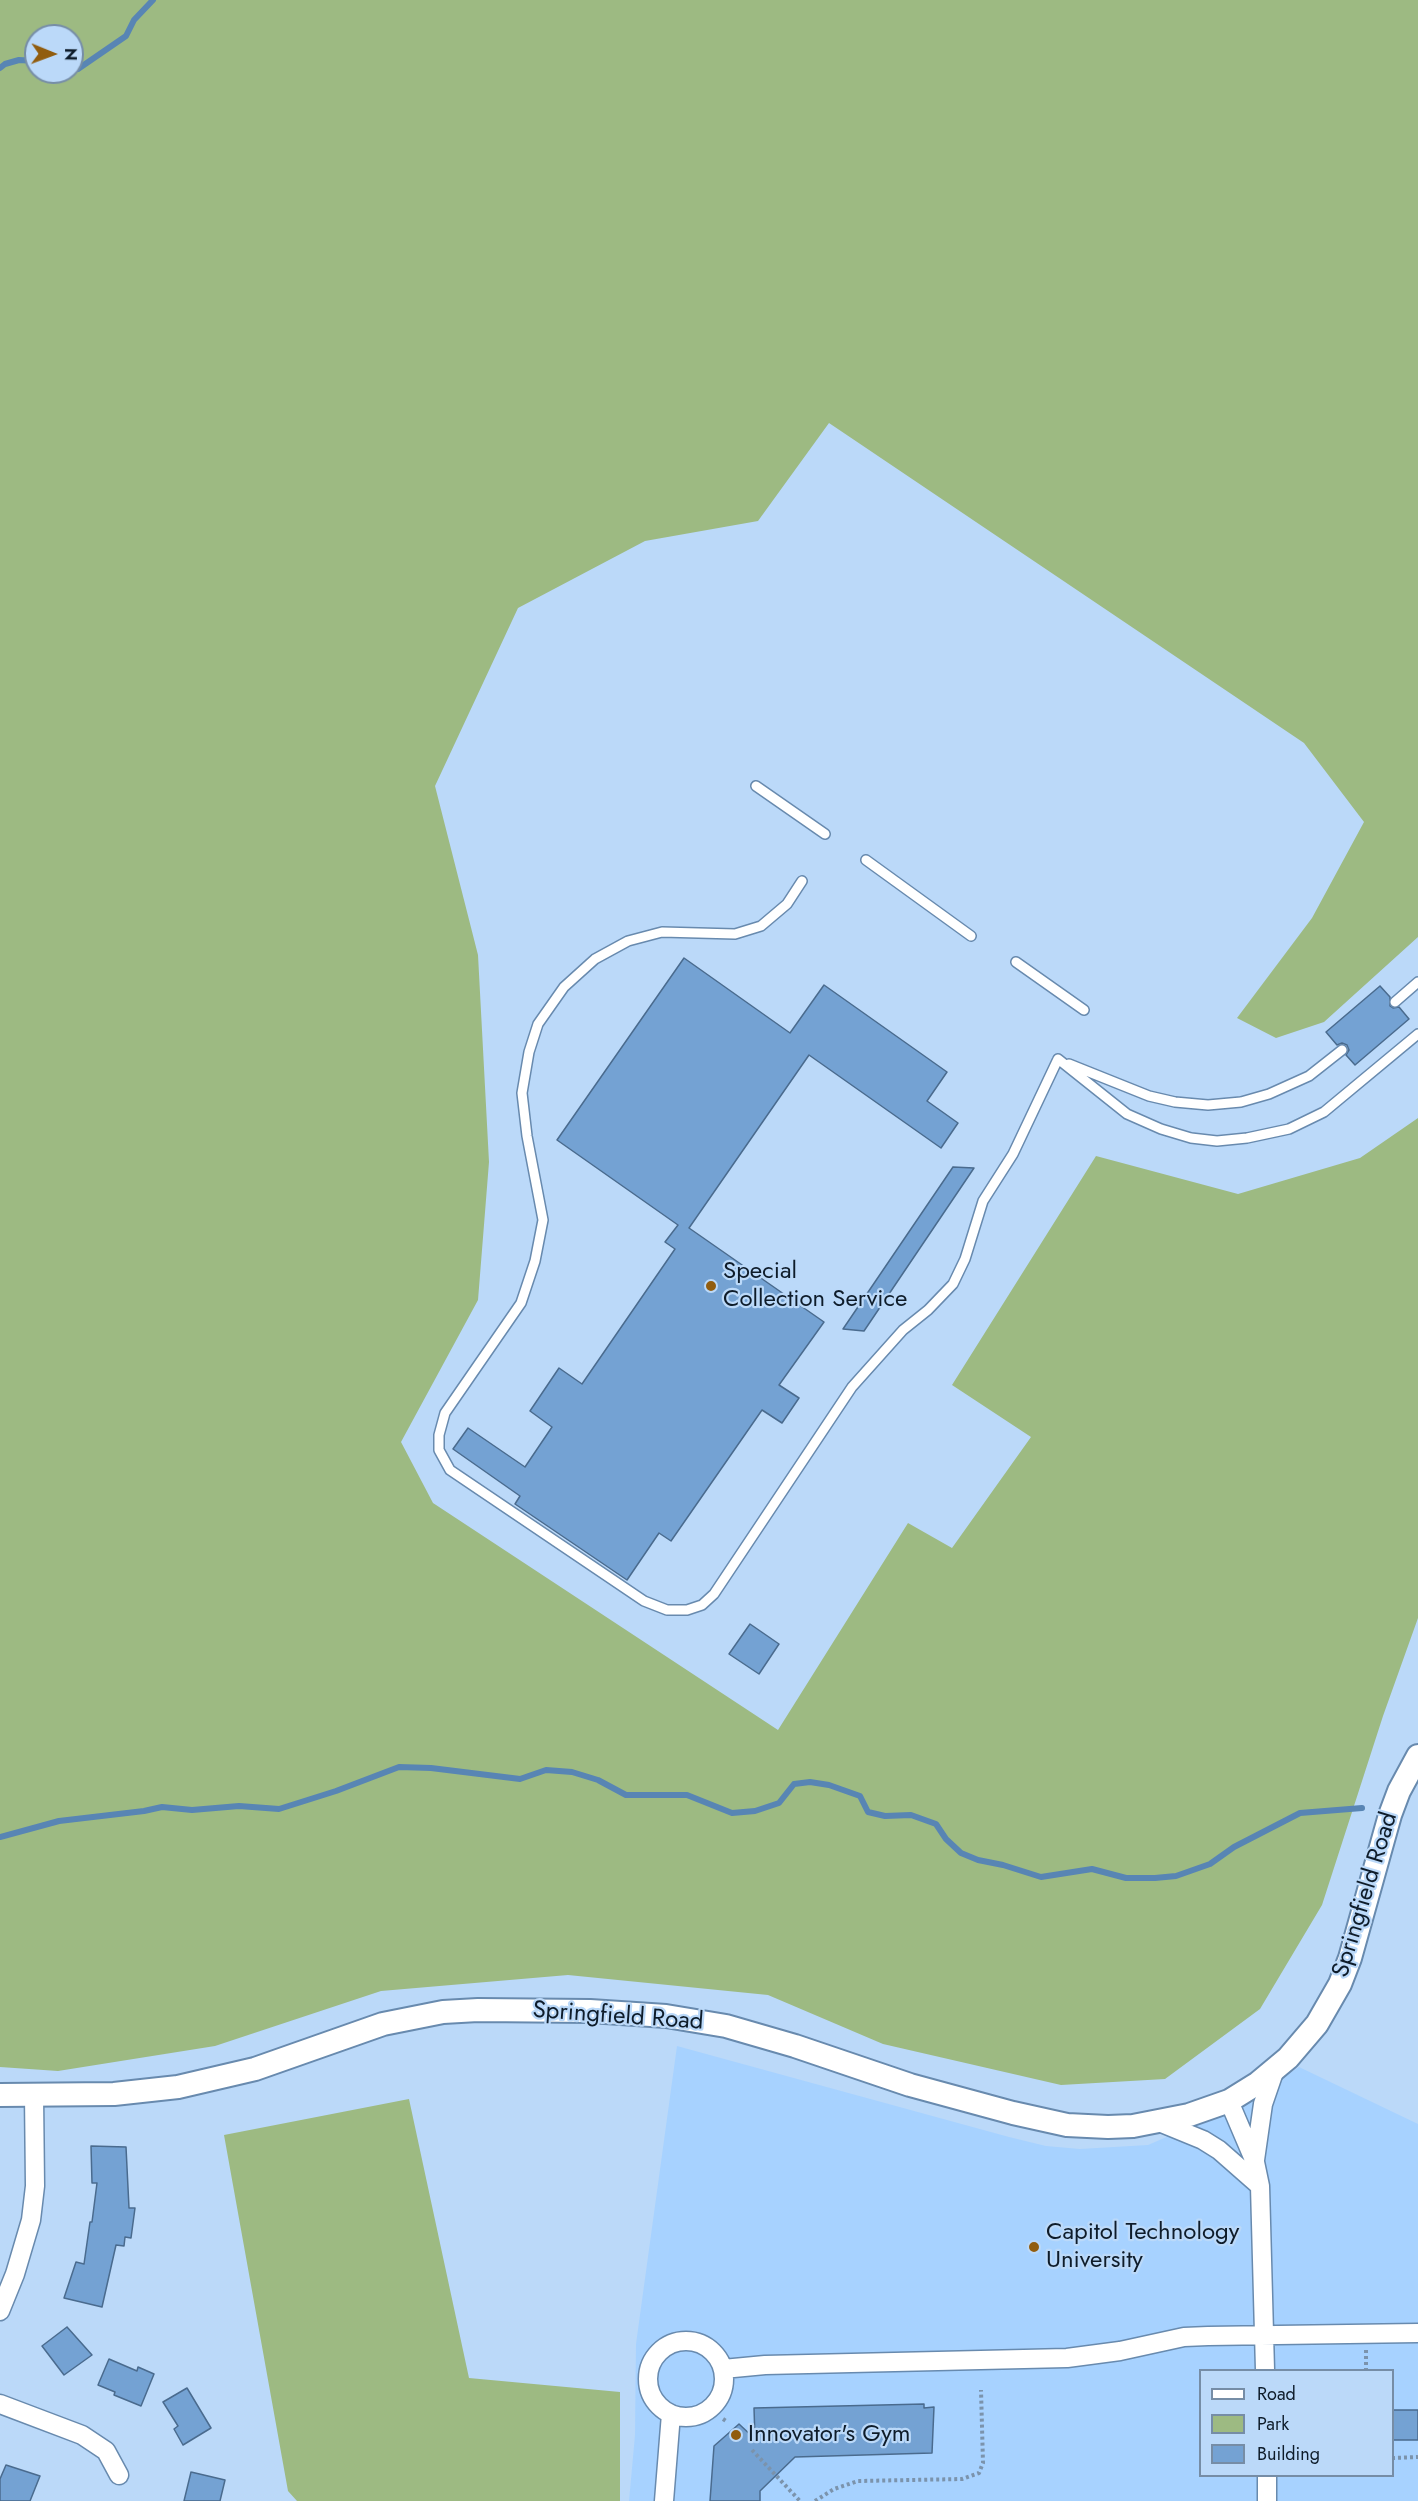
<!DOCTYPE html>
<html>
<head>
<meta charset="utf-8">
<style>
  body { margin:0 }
  #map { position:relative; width:1418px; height:2501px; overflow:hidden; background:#bbd9f9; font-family:Jost,sans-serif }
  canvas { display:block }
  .legend { position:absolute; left:1199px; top:2369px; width:195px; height:108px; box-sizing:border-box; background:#bbd9f9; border:2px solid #768da6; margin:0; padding:8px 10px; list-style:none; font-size:18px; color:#0e1c2a }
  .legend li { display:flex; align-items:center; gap:12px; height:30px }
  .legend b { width:30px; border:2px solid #768da6 }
  .north { position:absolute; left:24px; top:24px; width:60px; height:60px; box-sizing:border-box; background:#bbd9f9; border:2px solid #768da6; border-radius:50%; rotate:91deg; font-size:16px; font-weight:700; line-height:24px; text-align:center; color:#0e1c2a }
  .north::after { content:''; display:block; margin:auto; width:21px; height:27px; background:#915d0f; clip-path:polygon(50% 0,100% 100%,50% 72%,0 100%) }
</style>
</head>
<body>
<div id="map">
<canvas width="1418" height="2501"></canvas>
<ul class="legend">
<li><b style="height:8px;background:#fff"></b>Road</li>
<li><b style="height:16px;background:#9dba82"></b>Park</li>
<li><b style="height:16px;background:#74a2d3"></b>Building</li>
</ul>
<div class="north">N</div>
</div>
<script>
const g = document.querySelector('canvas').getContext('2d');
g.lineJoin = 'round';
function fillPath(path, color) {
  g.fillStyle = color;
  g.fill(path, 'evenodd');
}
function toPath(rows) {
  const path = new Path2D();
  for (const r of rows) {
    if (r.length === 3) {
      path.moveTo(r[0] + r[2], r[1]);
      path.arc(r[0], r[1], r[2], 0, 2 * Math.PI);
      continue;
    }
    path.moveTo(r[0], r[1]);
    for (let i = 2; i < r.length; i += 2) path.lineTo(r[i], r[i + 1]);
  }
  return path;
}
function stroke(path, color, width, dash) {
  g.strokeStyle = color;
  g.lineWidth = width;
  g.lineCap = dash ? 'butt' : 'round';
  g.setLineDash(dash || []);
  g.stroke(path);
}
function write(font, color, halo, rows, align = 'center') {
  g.font = font + ' Jost,sans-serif';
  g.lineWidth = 4.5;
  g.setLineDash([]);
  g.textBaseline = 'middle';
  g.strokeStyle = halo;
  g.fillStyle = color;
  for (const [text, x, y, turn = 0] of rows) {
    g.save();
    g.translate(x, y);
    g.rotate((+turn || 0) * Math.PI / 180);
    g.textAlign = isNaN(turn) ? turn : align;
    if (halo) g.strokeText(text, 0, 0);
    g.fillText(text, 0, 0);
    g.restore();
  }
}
fillPath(toPath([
  [677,2046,1009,2137,1046,2146,1080,2149,1148,2145,1241,2105,1299,2067,1418,2124,1418,2501,629,2501,635,2435,636,2344],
  [1200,2370,1392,2370,1392,2476,1200,2476]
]), '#a7d2ff');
fillPath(toPath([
  [0,0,1418,0,1418,937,1324,1022,1276,1038,1237,1018,1312,918,1364,822,1304,743,829,423,758,521,645,541,518,608,435,786,478,955,489,1162,478,1300,401,1442,433,1503,778,1730,908,1523,952,1548,1031,1437,952,1385,1096,1156,1238,1194,1360,1158,1418,1118,1418,1618,1383,1716,1322,1905,1260,2009,1165,2079,1061,2085,883,2044,768,1995,568,1975,381,1991,215,2046,58,2071,0,2067],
  [36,36,72,36,72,72,36,72],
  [409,2099,469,2378,620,2392,620,2501,297,2501,288,2491,224,2135]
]), '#9dba82');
stroke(toPath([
  [0,68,5,64,19,60,36,61],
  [72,69,78,69,126,36,134,20,153,0],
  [0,1837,59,1821,144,1811,162,1807,192,1810,239,1806,279,1809,336,1791,399,1767,431,1768,520,1779,546,1770,572,1772,598,1780,626,1795,687,1795,732,1813,755,1811,779,1803,794,1784,810,1782,829,1785,860,1796,868,1812,885,1816,911,1815,936,1824,946,1839,961,1853,978,1860,1003,1865,1041,1877,1092,1869,1126,1878,1155,1878,1176,1876,1210,1864,1234,1847,1300,1813,1362,1808]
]), '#5885b4', 6);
const building = toPath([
  [684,958,790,1033,824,985,947,1072,927,1101,958,1123,941,1148,809,1055,689,1228,824,1322,779,1385,799,1398,782,1423,762,1410,671,1541,659,1533,627,1580,515,1504,520,1496,453,1449,468,1428,525,1467,552,1427,530,1411,559,1368,582,1384,675,1249,665,1242,678,1225,557,1140,684,958],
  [1380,986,1390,997,1390,1006,1393,1008,1399,1007,1409,1019,1355,1065,1346,1055,1349,1050,1347,1045,1342,1043,1337,1045,1326,1032,1380,986],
  [953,1167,974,1168,864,1331,843,1329,953,1167],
  [750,1624,779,1644,759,1674,729,1654,750,1624],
  [91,2146,126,2147,129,2208,135,2208,131,2238,125,2237,124,2246,116,2245,102,2307,64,2298,76,2262,84,2264,90,2222,92,2222,97,2183,92,2183,91,2146],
  [67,2327,92,2355,64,2375,42,2346,67,2327],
  [109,2359,137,2371,138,2367,154,2374,141,2406,114,2395,115,2392,98,2385,109,2359],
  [187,2388,211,2428,183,2445,174,2429,178,2426,163,2402,187,2388],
  [924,2404,924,2408,934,2407,932,2453,795,2457,760,2491,760,2501,710,2501,714,2446,739,2424,755,2439,754,2408,924,2404],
  [1392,2410,1418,2410,1418,2440,1392,2440,1392,2410],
  [6,2465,40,2476,30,2501,0,2501,0,2479,6,2465],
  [191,2472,225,2480,220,2501,184,2501,191,2472]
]);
fillPath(building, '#74a2d3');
stroke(building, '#4a6b8e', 1.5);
const service = toPath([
  [756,786,825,834],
  [866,860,971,936],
  [802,881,787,904,761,926,735,934,662,932,628,941,595,959,564,987,538,1024,529,1052,522,1093,527,1136,543,1220,535,1261,521,1303,445,1413,439,1435,439,1450,450,1470,644,1601,667,1610,687,1610,702,1605,714,1594,852,1387,903,1330,928,1310,953,1284,965,1259,983,1201,1013,1154,1058,1059],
  [1016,962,1084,1010],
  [1395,1002,1418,982],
  [1058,1059,1127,1114,1161,1129,1191,1138,1217,1141,1247,1138,1289,1129,1324,1112,1418,1034],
  [1069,1064,1149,1096,1175,1102,1208,1105,1241,1102,1269,1094,1309,1076,1342,1050]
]);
const minor = toPath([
  [1229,2101,1255,2162,1260,2186,1265,2370],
  [1159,2122,1203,2140,1219,2150,1260,2186],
  [1255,2160,1263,2104,1275,2069],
  [0,2311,15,2274,31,2220,35,2186,34,2095],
  [686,2379,38],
  [723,2369,765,2365,1067,2358,1120,2351,1184,2337,1208,2336,1418,2333],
  [0,2404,82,2435,106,2451,119,2475],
  [1267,2476,1267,2501],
  [664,2501,671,2414]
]);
const tertiary = toPath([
  [0,2095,114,2094,178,2087,255,2069,383,2024,443,2012,478,2010,590,2011,666,2016,726,2026,795,2046,910,2085,1013,2113,1067,2125,1108,2127,1133,2126,1189,2115,1229,2101,1258,2083,1288,2058,1317,2024,1340,1984,1350,1958,1390,1815,1399,1791,1418,1756]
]);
stroke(service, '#688aae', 12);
stroke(minor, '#688aae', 21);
stroke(tertiary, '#688aae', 26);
stroke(toPath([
  [1366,2350,1366,2370],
  [723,2419,726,2421],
  [752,2450,800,2501],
  [1392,2458,1418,2457],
  [815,2501,834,2489,858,2481,962,2479,979,2473,983,2463,981,2390]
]), '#7b93ac', 4, [3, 3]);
stroke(service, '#fff', 9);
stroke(minor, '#fff', 18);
stroke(tertiary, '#fff', 22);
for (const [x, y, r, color] of [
  [711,1286,6,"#915d0f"],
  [1034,2247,6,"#915d0f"],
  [736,2435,6,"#915d0f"]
]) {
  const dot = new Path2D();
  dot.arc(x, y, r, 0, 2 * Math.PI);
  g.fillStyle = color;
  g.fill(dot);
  stroke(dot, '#bbd9f9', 2);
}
write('24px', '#0e1c2a', '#bbd9f9', [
  ["Special",723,1272],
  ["Collection Service",723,1300],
  ["Capitol Technology",1046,2233],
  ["University",1046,2261],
  ["Innovator's Gym",748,2435]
], 'left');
write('24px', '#0e1c2a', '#bbd9f9', [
  ["Springfield Road",1366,1895,-73],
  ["Springfield Road",618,2017,4]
]);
</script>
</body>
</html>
